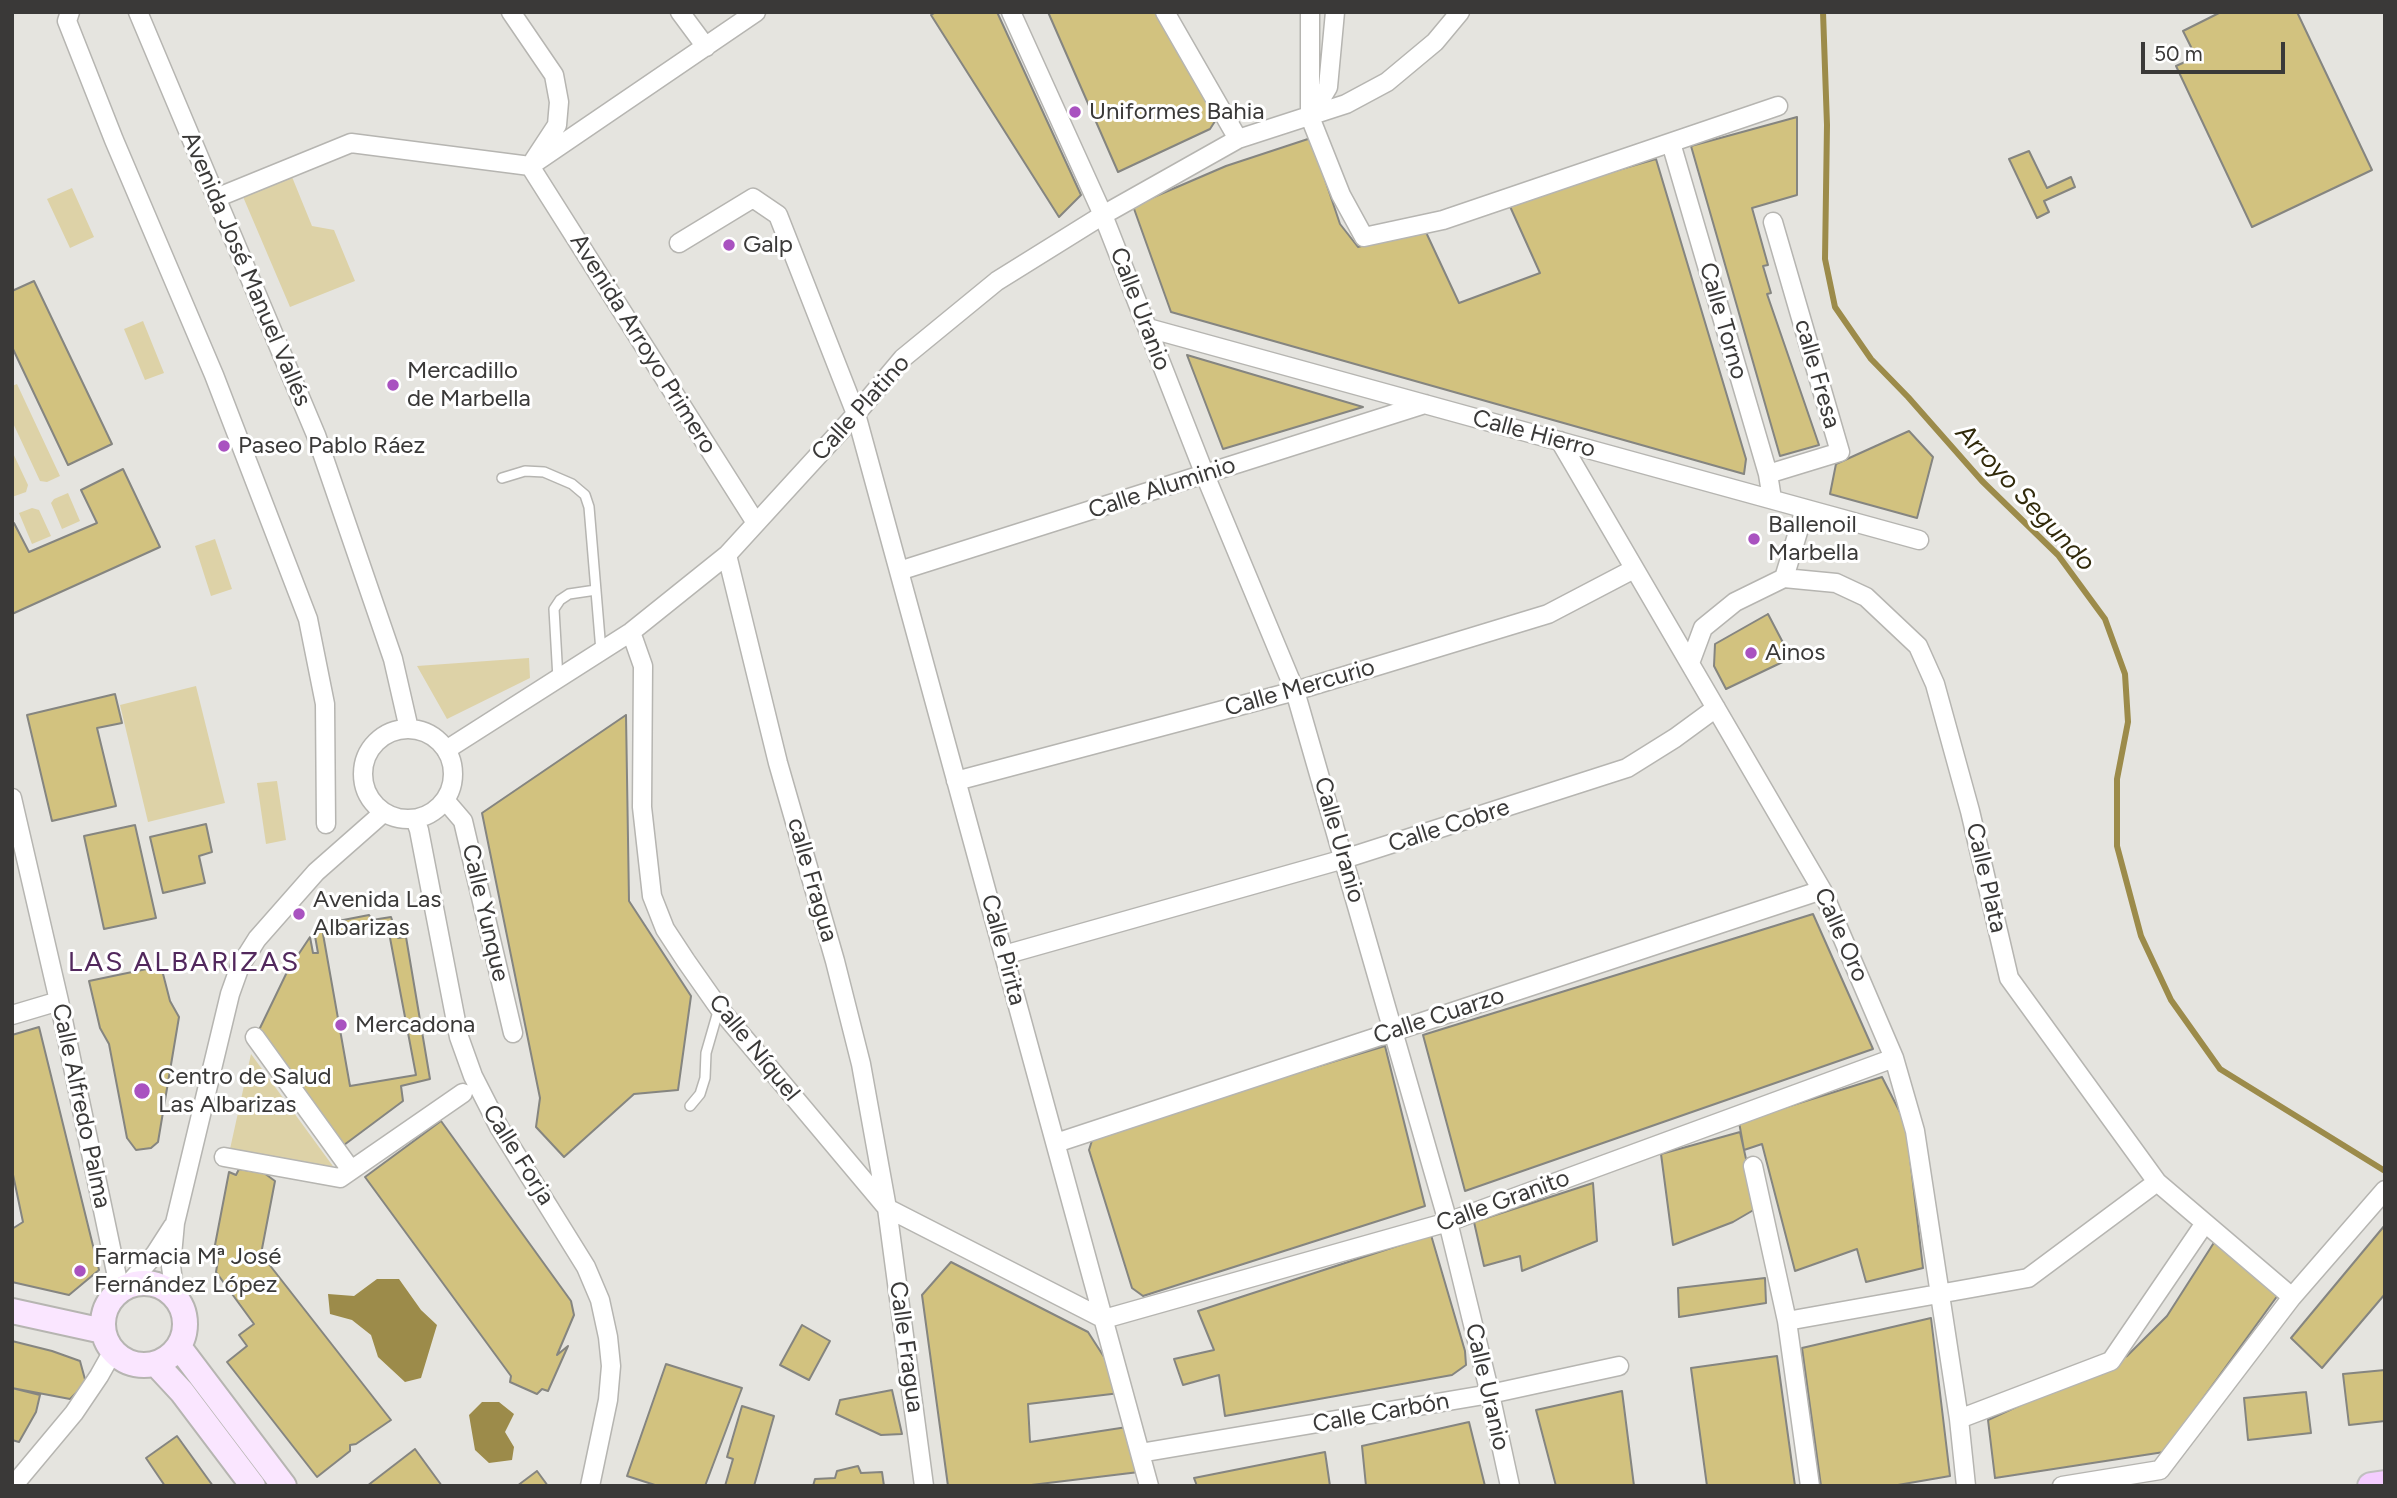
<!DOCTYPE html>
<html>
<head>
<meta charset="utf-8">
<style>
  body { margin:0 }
  #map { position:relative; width:2397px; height:1498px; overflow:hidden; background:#e5e4df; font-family:Figtree,sans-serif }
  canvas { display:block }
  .frame { position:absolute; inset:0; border:14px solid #3a3938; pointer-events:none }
  .scale { position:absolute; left:2141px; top:42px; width:144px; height:32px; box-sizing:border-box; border:4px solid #3a3938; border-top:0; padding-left:9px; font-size:21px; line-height:24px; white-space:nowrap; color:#3a3938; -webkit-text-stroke:5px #fff; paint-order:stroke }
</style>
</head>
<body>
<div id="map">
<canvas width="2397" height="1498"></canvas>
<div class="frame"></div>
<div class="scale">50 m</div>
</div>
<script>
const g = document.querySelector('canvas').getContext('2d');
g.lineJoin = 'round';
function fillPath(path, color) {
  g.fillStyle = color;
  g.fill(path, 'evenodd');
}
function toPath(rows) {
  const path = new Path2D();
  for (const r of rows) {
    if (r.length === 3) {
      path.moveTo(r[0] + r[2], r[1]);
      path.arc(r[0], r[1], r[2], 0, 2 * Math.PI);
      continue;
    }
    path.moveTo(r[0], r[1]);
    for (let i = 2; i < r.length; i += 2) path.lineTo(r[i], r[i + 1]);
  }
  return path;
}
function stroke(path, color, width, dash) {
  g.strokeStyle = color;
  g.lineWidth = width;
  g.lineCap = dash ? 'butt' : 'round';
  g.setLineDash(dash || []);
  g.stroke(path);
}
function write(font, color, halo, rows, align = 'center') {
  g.font = font + ' Figtree,sans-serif';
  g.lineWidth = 6;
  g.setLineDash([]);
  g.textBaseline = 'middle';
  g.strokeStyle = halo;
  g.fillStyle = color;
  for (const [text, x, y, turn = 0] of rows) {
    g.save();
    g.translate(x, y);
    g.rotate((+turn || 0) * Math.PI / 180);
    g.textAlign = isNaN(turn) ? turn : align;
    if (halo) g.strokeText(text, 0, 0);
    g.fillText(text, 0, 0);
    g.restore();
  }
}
fillPath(toPath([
  [290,172,312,226,334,230,355,281,290,307,241,192],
  [72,188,94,237,70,248,47,199],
  [143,321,164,373,145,380,124,329],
  [17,384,60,476,47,482,40,481,12,421,12,386],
  [12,451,28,485,26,492,12,497],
  [68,493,80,521,62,529,51,503,54,499],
  [32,508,39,510,51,536,32,544,19,513],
  [215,539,232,589,211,596,195,546],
  [529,658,530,678,447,719,417,666],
  [196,686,225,803,148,822,120,705],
  [277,781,286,840,266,844,257,783],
  [251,1054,335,1169,230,1149]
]), '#ddd2a7');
fillPath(toPath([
  [377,1279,399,1279,421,1310,437,1325,421,1378,405,1382,378,1357,371,1335,352,1320,330,1314,328,1294,354,1296],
  [482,1402,499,1402,514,1414,505,1432,514,1447,512,1460,489,1463,475,1450,469,1415]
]), '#9c8b4a');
stroke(toPath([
  [1823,12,1827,125,1825,259,1835,307,1871,359,1908,397,1982,481,2058,555,2105,619,2125,674,2128,722,2117,779,2117,846,2141,936,2171,1000,2220,1069,2385,1171]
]), '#9c8b4a', 6);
const building = toPath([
  [936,12,997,12,1081,195,1059,217,931,15,936,12],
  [1048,12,1156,12,1219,115,1210,129,1118,172,1048,12],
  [2221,12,2297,12,2372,170,2252,227,2176,66,2196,57,2183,31,2221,12],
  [1797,117,1797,195,1752,208,1768,265,1763,266,1771,293,1767,294,1819,445,1780,456,1691,146,1797,117],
  [1311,138,1340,224,1358,247,1424,228,1459,303,1540,273,1508,202,1656,159,1746,459,1744,474,1171,312,1133,206,1226,166,1311,138],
  [2029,151,2047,188,2071,177,2075,187,2044,201,2049,212,2037,218,2009,159,2029,151],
  [34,281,112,444,68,465,12,347,12,291,34,281],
  [1187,355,1363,407,1223,449,1187,355],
  [1909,431,1933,457,1917,518,1830,494,1836,464,1909,431],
  [123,469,160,547,12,614,12,524,14,523,29,552,97,523,81,490,123,469],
  [1768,614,1791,658,1726,689,1714,666,1715,644,1768,614],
  [115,694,122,723,97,728,116,806,52,821,27,715,115,694],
  [626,715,629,901,691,996,678,1090,634,1094,564,1157,536,1127,540,1098,482,813,626,715],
  [206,824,212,852,199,856,205,883,163,893,150,837,206,824],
  [135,825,156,918,104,929,84,836,135,825],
  [1813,914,1873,1049,1465,1191,1423,1035,1813,914],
  [369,915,372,920,391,917,398,938,406,937,430,1079,401,1086,403,1101,344,1145,259,1030,288,970,310,937,313,953,318,953,315,936,319,930,339,926,338,921,369,915],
  [387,922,416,1075,350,1086,323,934,362,929,387,922],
  [161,966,170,1001,179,1017,158,1142,151,1148,136,1150,127,1138,109,1044,100,1028,89,981,161,966],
  [39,1027,99,1270,69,1295,12,1282,12,1229,23,1222,12,1170,12,1035,39,1027],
  [1385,1046,1425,1206,1143,1296,1132,1288,1089,1150,1094,1134,1385,1046],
  [1882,1077,1906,1124,1923,1268,1866,1282,1857,1249,1795,1271,1762,1144,1744,1150,1739,1122,1882,1077],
  [441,1121,571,1301,574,1315,557,1355,568,1346,548,1391,542,1389,537,1394,510,1382,511,1376,365,1177,441,1121],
  [1740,1132,1757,1208,1733,1222,1673,1245,1661,1154,1740,1132],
  [239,1169,264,1173,275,1181,261,1254,391,1420,356,1444,350,1445,350,1451,317,1477,227,1362,247,1346,239,1335,254,1324,216,1272,220,1248,215,1245,229,1172,236,1175,239,1169],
  [1593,1183,1597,1241,1522,1271,1520,1256,1484,1266,1474,1222,1593,1183],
  [2385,1225,2385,1294,2322,1368,2291,1338,2385,1225],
  [1431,1235,1465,1351,1466,1365,1452,1375,1225,1416,1219,1375,1183,1385,1174,1359,1214,1350,1198,1311,1431,1235],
  [2215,1241,2278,1295,2164,1452,1995,1478,1988,1420,2127,1356,2167,1316,2215,1241],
  [951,1262,1088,1332,1106,1360,1120,1393,1028,1404,1030,1442,1127,1427,1139,1472,1023,1486,948,1486,922,1295,951,1262],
  [1765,1278,1766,1303,1679,1317,1678,1288,1765,1278],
  [1931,1318,1950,1476,1892,1486,1821,1486,1802,1348,1931,1318],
  [802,1325,830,1341,809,1380,780,1365,802,1325],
  [12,1341,52,1351,80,1361,86,1383,70,1399,12,1388,12,1341],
  [1777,1356,1795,1486,1707,1486,1691,1368,1777,1356],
  [666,1364,742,1388,705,1486,658,1486,627,1476,666,1364],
  [2385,1370,2385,1421,2349,1425,2343,1374,2385,1370],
  [12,1388,40,1395,36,1412,19,1442,12,1440,12,1388],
  [892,1390,902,1434,881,1435,836,1414,840,1400,892,1390],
  [1622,1391,1634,1486,1556,1486,1536,1410,1622,1391],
  [2306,1392,2311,1433,2248,1440,2244,1398,2306,1392],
  [742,1406,774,1416,754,1486,725,1486,733,1459,727,1457,742,1406],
  [1469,1422,1485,1486,1366,1486,1362,1446,1469,1422],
  [177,1436,213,1486,165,1486,146,1458,177,1436],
  [415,1449,442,1486,367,1486,415,1449],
  [1325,1452,1330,1486,1197,1486,1194,1478,1325,1452],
  [858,1466,861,1473,882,1472,884,1486,813,1486,815,1479,835,1478,837,1471,858,1466],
  [537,1471,548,1486,517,1486,537,1471]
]);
fillPath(building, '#d2c27f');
stroke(building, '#858580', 2);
const lane = toPath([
  [502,478,525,471,544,472,572,484,585,495,589,507,601,651],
  [558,679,554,609,560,600,569,594,596,590],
  [690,1106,700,1094,705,1078,706,1053,719,1008]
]);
const street = toPath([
  [70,12,67,21,114,140,214,375,308,619,325,704,326,824],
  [138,12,316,435,393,659,409,729],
  [511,12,554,75,559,102,557,125,534,160],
  [680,12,706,47],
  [1011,12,1103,215,1205,475,1295,691,1448,1222,1490,1394,1510,1486],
  [1165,12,1238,139],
  [1310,12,1310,117,1341,195,1364,237,1443,220,1778,106],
  [1310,117,1328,87,1335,12],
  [1671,143,1768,474,1772,499],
  [530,166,756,12],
  [216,198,351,143,530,166,756,523],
  [679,243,753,198,778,215,856,414,1149,1486],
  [1148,328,1919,540],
  [1560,441,1822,890,1894,1058,1915,1131,1959,1419,1966,1486],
  [1768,474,1840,452,1773,222],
  [727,555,778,763,835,961,861,1064,887,1208,924,1486],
  [899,571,1425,404],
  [1784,578,1805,509],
  [631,632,643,666,642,807,652,896,665,929,686,961,719,1008,887,1208,1104,1319,1448,1222,1894,1058],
  [1690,663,1703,628,1735,602,1784,578,1836,583,1866,597,1918,646,1935,684,1970,811,2009,978,2157,1182,2292,1297],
  [408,774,45],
  [446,750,631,632,727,555,856,414,903,358,997,281,1103,215,1238,139,1346,104,1387,82,1435,42,1460,12],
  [956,781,1295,691,1548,614,1634,569],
  [12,798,59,1001,120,1291],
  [445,800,463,821,513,1033],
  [415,819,419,830,459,1037,473,1076,499,1127,586,1267,600,1300,608,1337,611,1366,608,1400,590,1486],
  [1004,955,1344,859,1627,768,1675,738,1716,708],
  [12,1015,59,1001],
  [255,1037,351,1170],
  [1056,1143,1822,890],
  [224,1157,340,1178,463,1093],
  [1753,1166,1787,1321,1810,1486],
  [126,1287,155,1254,173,1226],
  [175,1296,171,1266,175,1223,230,994,240,966,257,939,316,872,383,813],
  [1787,1321,2028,1278,2157,1182],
  [1959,1419,2111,1361,2205,1223],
  [1140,1453,1490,1394,1619,1366],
  [13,1486,74,1413,99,1376,113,1351],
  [2062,1486,2160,1470,2292,1297,2385,1190]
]);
const secondary = toPath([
  [144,1324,41],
  [12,1311,103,1331],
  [179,1347,284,1486],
  [156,1364,182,1392,253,1486]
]);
const primary = toPath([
  [2371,1486,2385,1484]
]);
stroke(lane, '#b6b5b1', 12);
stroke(street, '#b6b5b1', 21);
stroke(secondary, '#b6b5b1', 28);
stroke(primary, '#c0c0bf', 30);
stroke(lane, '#fff', 9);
stroke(street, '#fff', 18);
stroke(secondary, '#fae6ff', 24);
stroke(primary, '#f4cdff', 26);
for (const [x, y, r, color] of [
  [1075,112,7,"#a952c0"],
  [729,245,7,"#a952c0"],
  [393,385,7,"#a952c0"],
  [224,446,7,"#a952c0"],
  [1754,539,7,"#a952c0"],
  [1751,653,7,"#a952c0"],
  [299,914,7,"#a952c0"],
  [341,1025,7,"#a952c0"],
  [142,1091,9,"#a952c0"],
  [80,1271,7,"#a952c0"]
]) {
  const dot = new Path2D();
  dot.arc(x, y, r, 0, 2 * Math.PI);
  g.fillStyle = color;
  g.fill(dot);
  stroke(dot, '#fff', 2.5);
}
write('24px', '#3a3938', '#fff', [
  ["Uniformes Bahia",1089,112],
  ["Galp",743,245],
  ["Mercadillo",407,371],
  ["de Marbella",407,399],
  ["Paseo Pablo Ráez",238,446],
  ["Ballenoil",1768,525],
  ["Marbella",1768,553],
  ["Ainos",1765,653],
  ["Avenida Las",313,900],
  ["Albarizas",313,928],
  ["Mercadona",355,1025],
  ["Centro de Salud",158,1077],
  ["Las Albarizas",158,1105],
  ["Farmacia Mª José",94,1257],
  ["Fernández López",94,1285]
], 'left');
write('24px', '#3a3938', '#fff', [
  ["Avenida José Manuel Vallés",246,269,67],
  ["Calle Uranio",1140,309,69],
  ["Calle Torno",1723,321,74],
  ["Avenida Arroyo Primero",643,344,58],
  ["calle Fresa",1817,374,74],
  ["Calle Platino",861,408,-48],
  ["Calle Hierro",1534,434,15],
  ["Calle Aluminio",1162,488,-18],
  ["Calle Mercurio",1300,688,-16],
  ["Calle Cobre",1449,826,-18],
  ["Calle Uranio",1339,840,74],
  ["Calle Plata",1986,878,77],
  ["calle Fragua",812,880,74],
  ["Calle Yunque",485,913,77],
  ["Calle Oro",1841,935,66],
  ["Calle Pirita",1003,950,75],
  ["Calle Cuarzo",1439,1016,-18],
  ["Calle Níquel",754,1048,51],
  ["Calle Alfredo Palma",81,1106,78],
  ["Calle Forja",518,1155,58],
  ["Calle Granito",1503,1201,-20],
  ["Calle Fragua",906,1347,82],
  ["Calle Uranio",1487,1387,77],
  ["Calle Carbón",1381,1413,-10]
]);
write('italic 26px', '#312a0b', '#fff', [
  ["Arroyo Segundo",2025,498,47]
]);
g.letterSpacing = '2px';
write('28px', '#52285d', '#fff', [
  ["LAS ALBARIZAS",184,963]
]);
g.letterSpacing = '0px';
</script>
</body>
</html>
